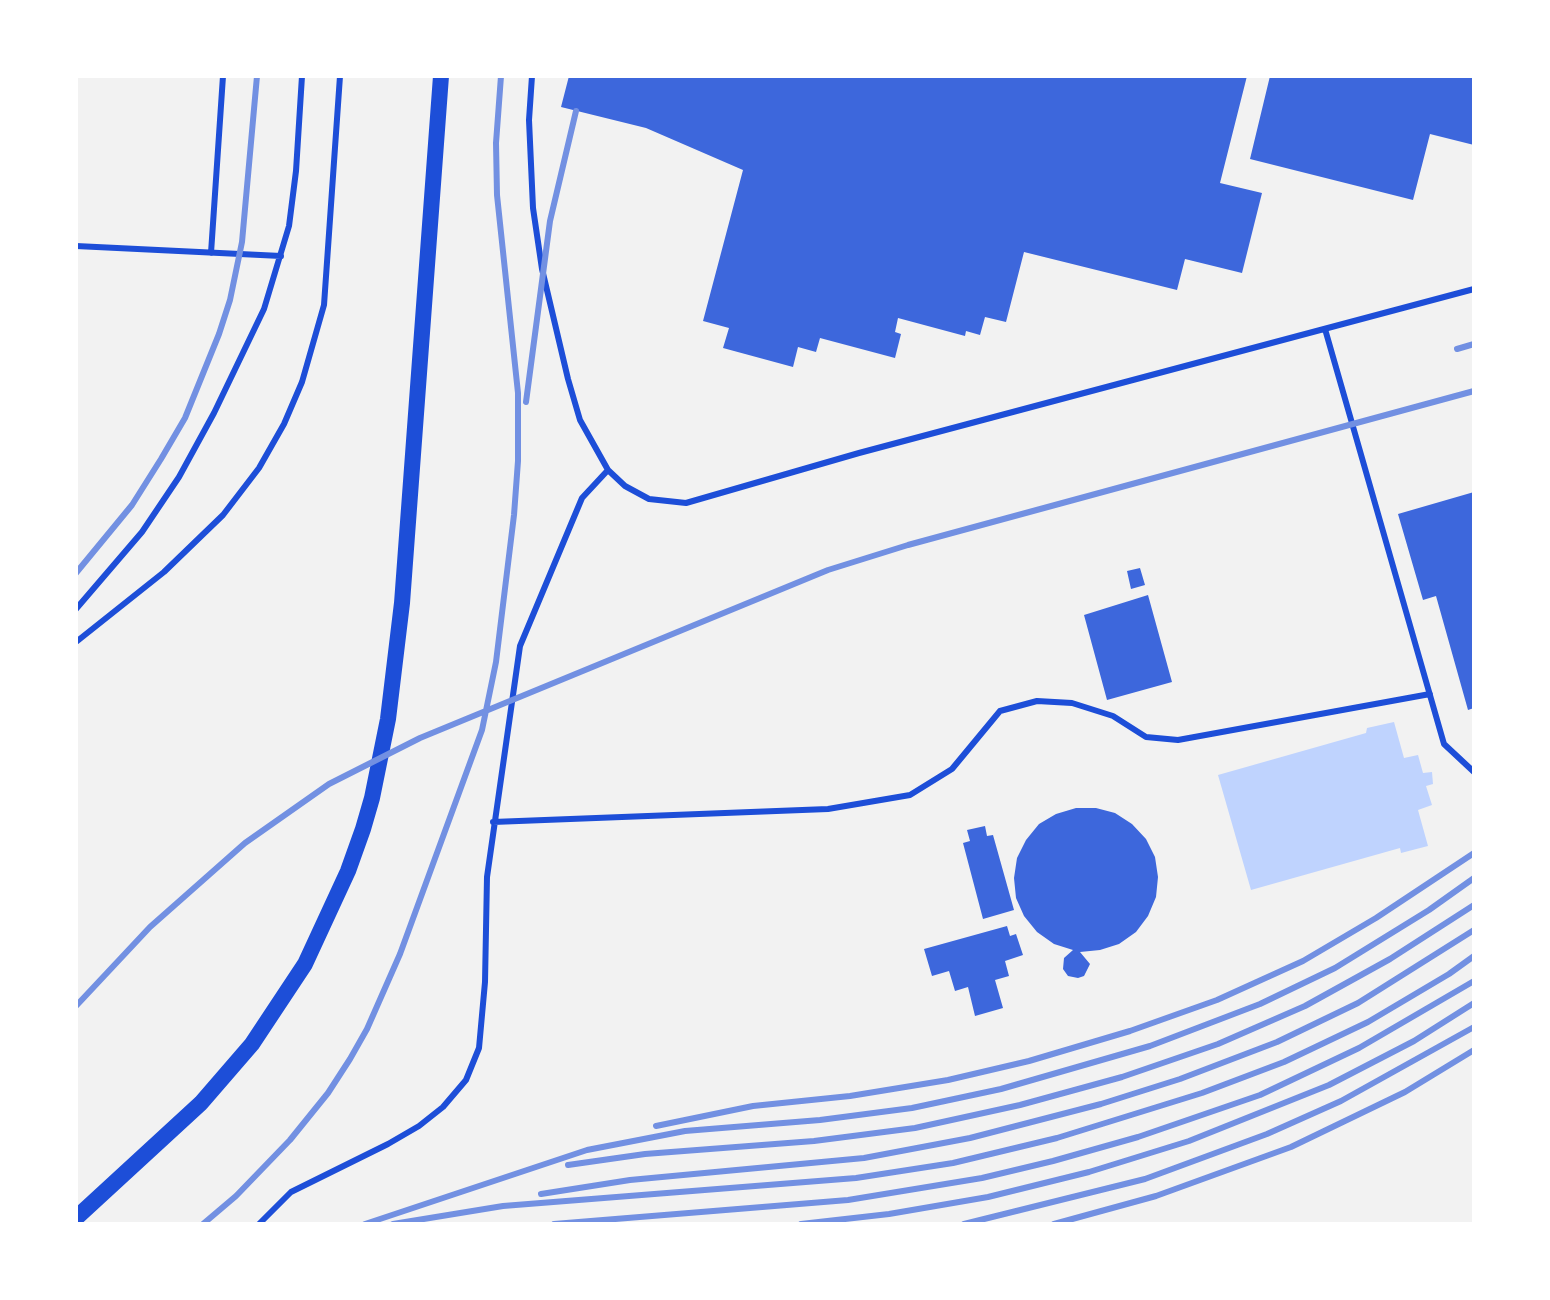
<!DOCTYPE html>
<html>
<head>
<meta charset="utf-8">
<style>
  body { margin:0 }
  #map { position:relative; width:1550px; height:1300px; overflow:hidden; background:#f2f2f2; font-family:Merriweather,serif }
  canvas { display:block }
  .frame { position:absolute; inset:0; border:78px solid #fff; pointer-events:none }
</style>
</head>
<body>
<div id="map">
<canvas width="1550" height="1300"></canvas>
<div class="frame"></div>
</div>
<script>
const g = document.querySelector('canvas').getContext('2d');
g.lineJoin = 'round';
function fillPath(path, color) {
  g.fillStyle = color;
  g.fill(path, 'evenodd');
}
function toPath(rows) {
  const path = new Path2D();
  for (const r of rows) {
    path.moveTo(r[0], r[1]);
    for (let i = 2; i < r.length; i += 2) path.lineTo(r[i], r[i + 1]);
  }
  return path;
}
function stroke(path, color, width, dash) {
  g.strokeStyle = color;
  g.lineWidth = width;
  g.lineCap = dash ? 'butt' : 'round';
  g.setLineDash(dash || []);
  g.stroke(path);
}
fillPath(toPath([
  [1394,722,1404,758,1418,755,1423,773,1432,772,1433,784,1426,786,1432,805,1418,810,1428,846,1401,853,1400,848,1251,890,1218,775,1366,733,1367,728]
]), '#bfd3fe');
fillPath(toPath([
  [569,76,1247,76,1220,183,1262,193,1242,273,1185,259,1177,290,1024,252,1006,322,985,317,980,335,966,331,965,336,898,318,895,332,901,334,895,358,820,338,816,352,798,347,793,367,723,348,729,328,703,321,743,170,646,128,561,107],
  [1270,76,1474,76,1474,145,1430,134,1413,200,1250,159],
  [1474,492,1474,708,1468,710,1436,596,1423,600,1398,514],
  [1140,568,1145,585,1131,589,1127,571],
  [1148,595,1172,682,1107,700,1084,615],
  [1076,808,1096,808,1115,813,1132,824,1146,839,1155,857,1158,877,1156,897,1148,916,1136,932,1119,944,1100,950,1080,952,1090,964,1084,976,1078,978,1068,976,1063,969,1064,958,1073,950,1054,944,1037,932,1024,916,1016,898,1014,878,1017,858,1026,840,1039,824,1056,814],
  [985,826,987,836,993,835,1014,910,983,919,963,843,970,841,967,830],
  [1007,926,1010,936,1016,934,1023,955,1005,961,1009,976,995,980,1003,1008,975,1016,968,987,955,991,949,971,932,976,924,949]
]), '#3d67dc');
stroke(toPath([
  [76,246,281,256],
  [211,253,223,76],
  [1325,329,1444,744,1474,772],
  [608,470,625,486,649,499,686,503,859,453,1474,289],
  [76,609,142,532,179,477,214,413,264,309,289,226,296,171,302,76],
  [76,642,164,572,223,515,259,468,284,424,302,382,324,305,340,76],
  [493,822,828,809,910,795,952,769,1000,711,1037,701,1072,703,1113,716,1146,737,1178,740,1430,694],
  [259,1224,291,1192,388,1144,419,1126,443,1107,466,1080,479,1048,485,982,487,877,520,646,582,498,608,470,580,420,568,379,542,269,533,208,529,120,532,76]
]), '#1d4ed8', 6);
stroke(toPath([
  [76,1218,201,1103,252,1044,305,964,348,871,363,829,372,798,388,719,402,603,441,76]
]), '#1d4ed8', 16);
stroke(toPath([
  [1457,349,1474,344],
  [526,402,550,221,576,111],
  [76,573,132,505,161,459,185,418,219,334,230,300,242,242,257,76],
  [76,1006,150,927,245,843,329,784,420,738,828,570,908,545,1474,391],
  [656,1126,753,1106,850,1096,948,1080,1029,1061,1130,1031,1217,1000,1303,961,1376,918,1474,853],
  [568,1165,645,1154,814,1141,915,1128,1020,1105,1122,1077,1218,1044,1305,1006,1390,959,1474,905],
  [541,1194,630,1180,864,1158,970,1138,1101,1104,1180,1079,1277,1042,1358,1003,1474,930],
  [203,1224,236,1196,290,1140,328,1093,350,1059,367,1029,400,954,482,730,496,662,514,515,518,461,518,393,497,195,496,143,501,76],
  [365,1224,587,1150,685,1131,820,1120,912,1108,1001,1089,1150,1046,1260,1004,1335,968,1429,910,1474,878],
  [393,1224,503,1206,856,1178,953,1163,1057,1138,1202,1093,1284,1062,1368,1022,1449,974,1474,956],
  [554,1224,848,1200,982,1178,1053,1161,1138,1137,1260,1095,1359,1048,1474,981],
  [801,1224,889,1214,988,1197,1089,1172,1189,1141,1329,1085,1414,1041,1474,1003],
  [964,1224,1145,1179,1267,1134,1341,1101,1474,1027],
  [1054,1224,1156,1196,1291,1147,1405,1092,1474,1050]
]), '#7290e2', 6);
</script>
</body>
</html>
